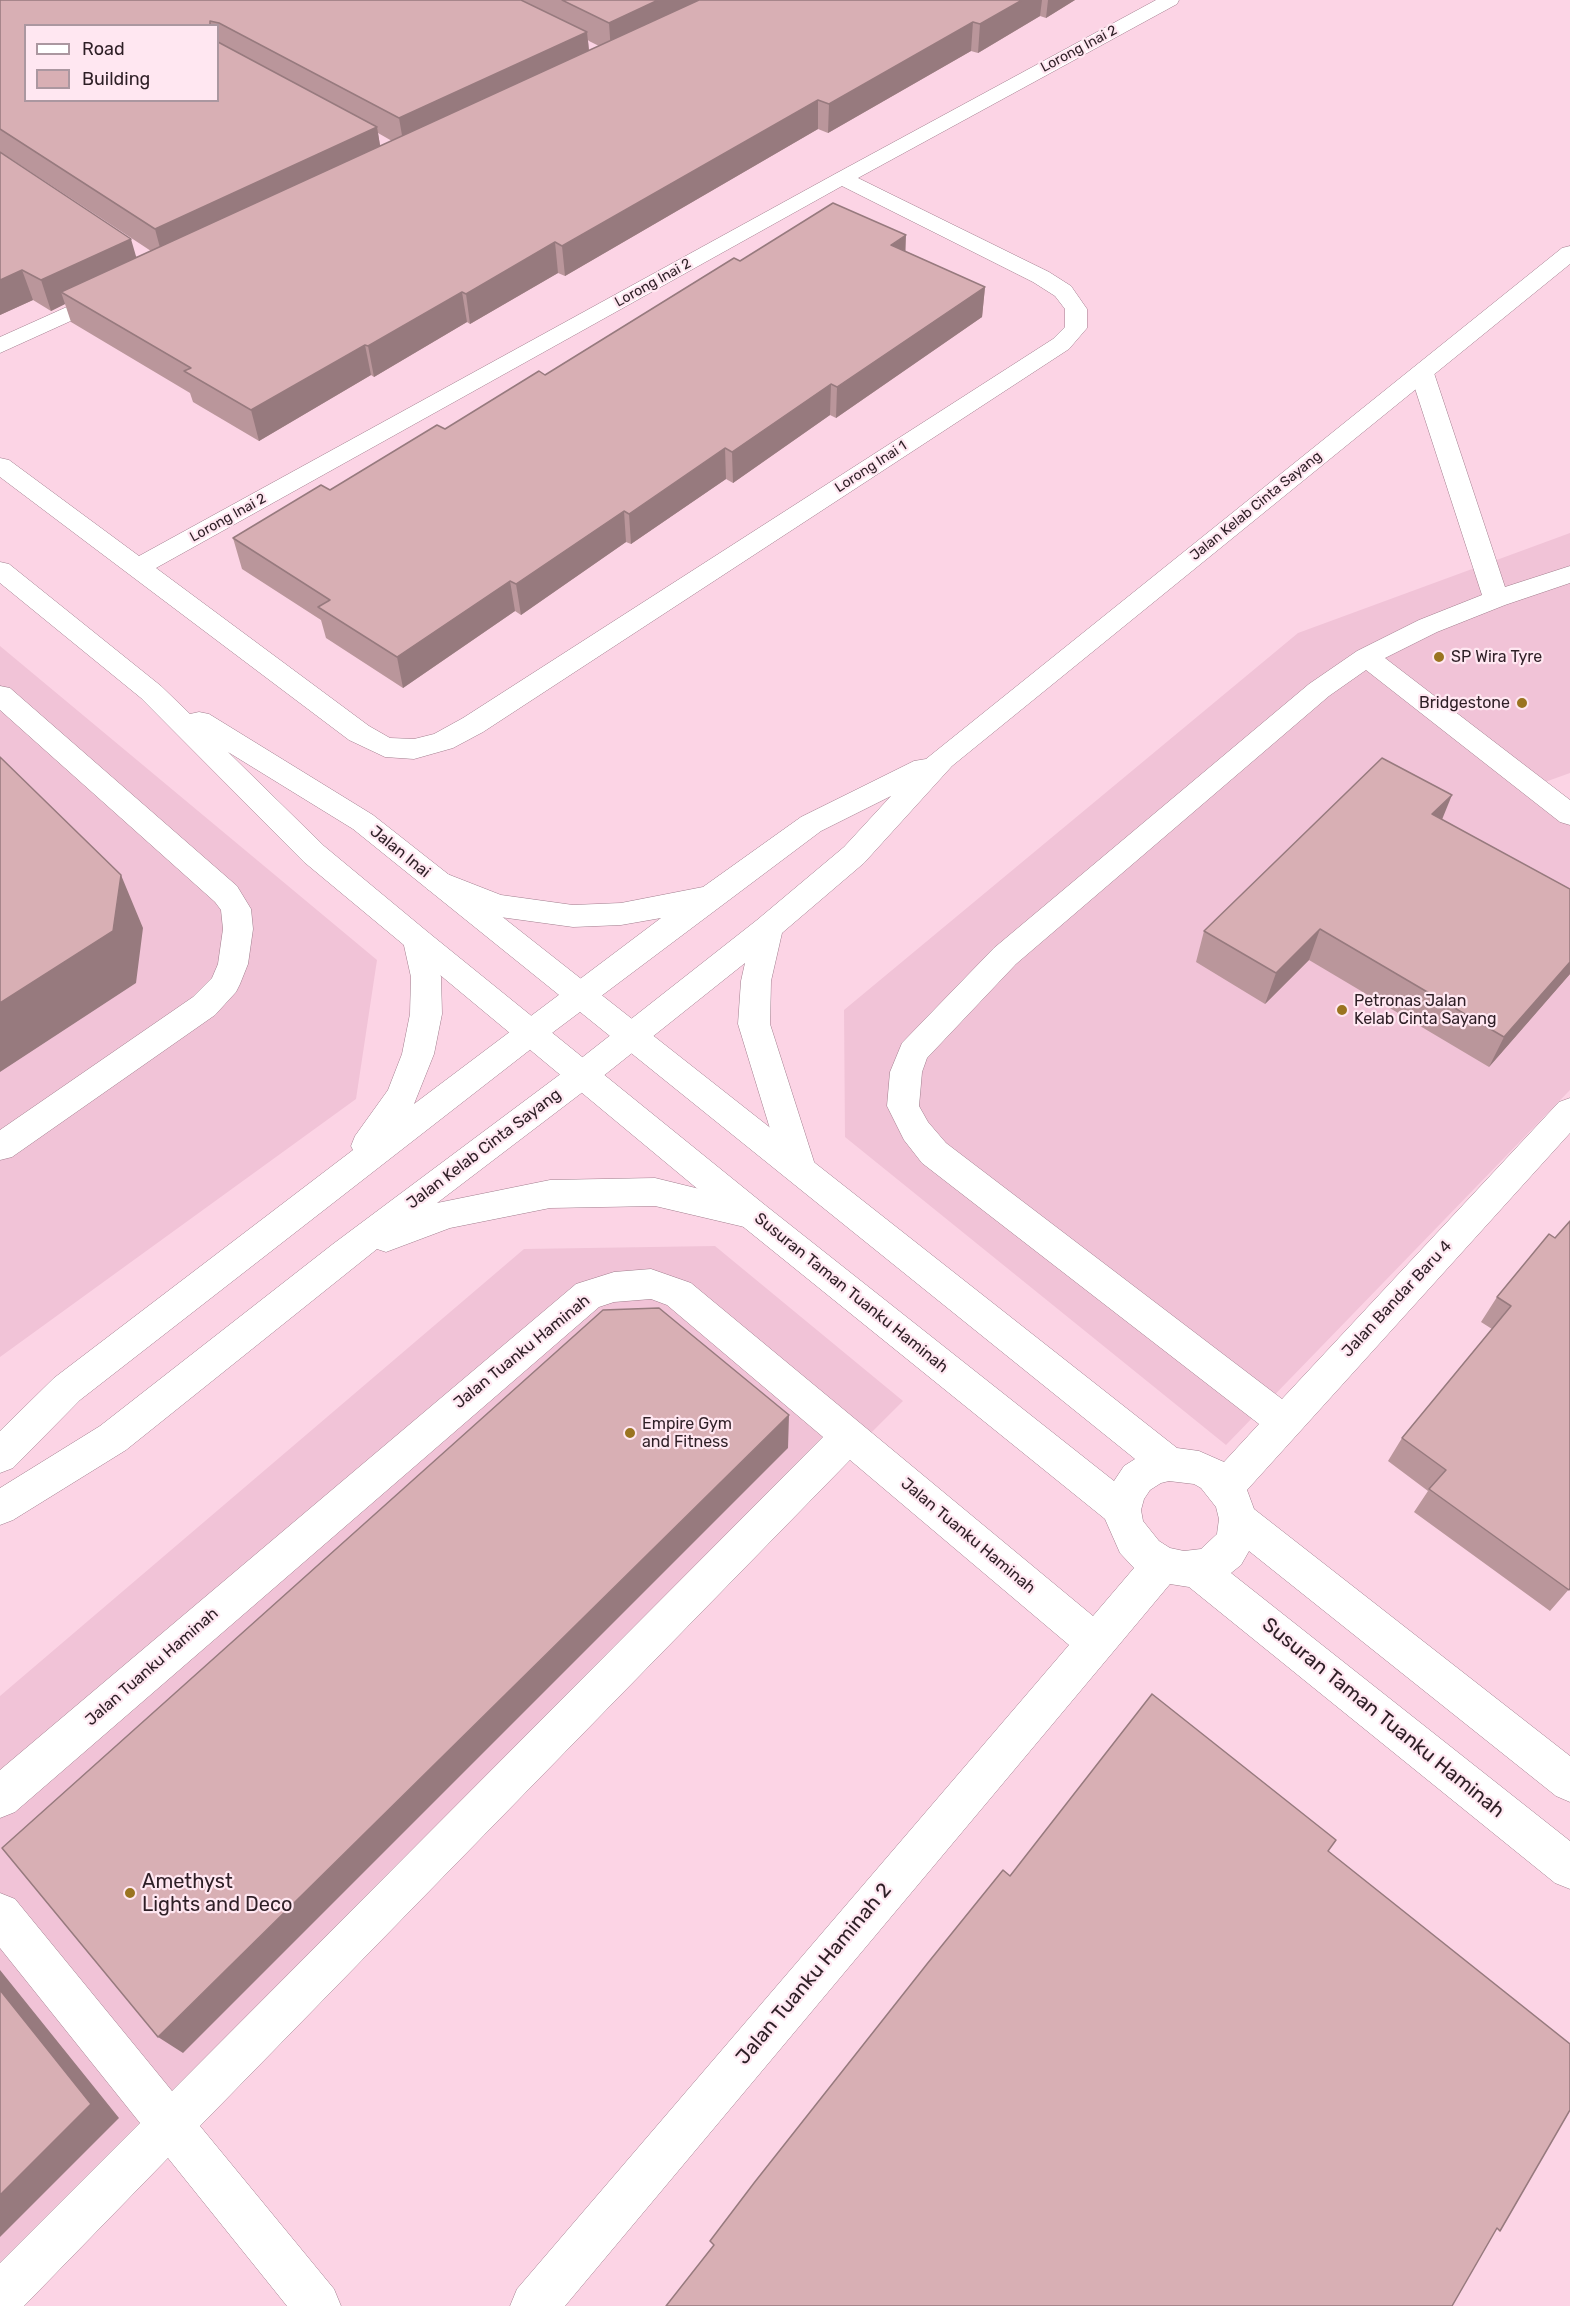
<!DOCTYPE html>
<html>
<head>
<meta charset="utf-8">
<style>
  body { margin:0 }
  #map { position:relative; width:1570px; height:2306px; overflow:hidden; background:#fcd4e5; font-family:Rubik,sans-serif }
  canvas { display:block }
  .legend { position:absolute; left:24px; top:24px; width:195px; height:78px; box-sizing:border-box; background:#ffe7f1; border:2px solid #ab97a0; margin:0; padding:8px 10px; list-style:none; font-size:18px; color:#2e1f26 }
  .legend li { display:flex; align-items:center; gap:12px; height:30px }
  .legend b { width:30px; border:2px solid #ab97a0 }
</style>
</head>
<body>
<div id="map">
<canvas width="1570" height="2306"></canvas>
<ul class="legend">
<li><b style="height:8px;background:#fff"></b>Road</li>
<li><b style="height:16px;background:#d8afb4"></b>Building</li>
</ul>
</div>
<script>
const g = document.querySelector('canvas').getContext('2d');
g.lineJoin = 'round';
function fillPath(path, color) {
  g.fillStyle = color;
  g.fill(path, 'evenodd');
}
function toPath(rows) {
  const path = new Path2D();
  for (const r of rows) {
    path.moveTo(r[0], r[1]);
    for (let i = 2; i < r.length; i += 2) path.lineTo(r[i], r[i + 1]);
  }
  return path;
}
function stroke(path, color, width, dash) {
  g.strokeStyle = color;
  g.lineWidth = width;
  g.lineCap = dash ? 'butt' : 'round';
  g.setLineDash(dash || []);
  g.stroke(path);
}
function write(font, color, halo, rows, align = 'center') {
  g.font = font + ' Rubik,sans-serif';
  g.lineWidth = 4.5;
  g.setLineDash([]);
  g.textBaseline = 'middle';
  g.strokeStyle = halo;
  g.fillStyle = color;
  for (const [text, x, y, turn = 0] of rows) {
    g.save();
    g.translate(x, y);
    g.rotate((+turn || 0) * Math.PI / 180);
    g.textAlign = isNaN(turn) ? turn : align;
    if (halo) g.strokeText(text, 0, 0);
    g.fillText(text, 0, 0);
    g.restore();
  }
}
fillPath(toPath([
  [1570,533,1570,773,1545,782,1570,803,1570,1090,1226,1445,845,1137,844,1010,1298,633],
  [0,646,377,960,356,1099,0,1357],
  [715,1246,903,1401,0,2301,0,1696,524,1249]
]), '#f1c3d7');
const minor = toPath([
  [1156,0,1179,0,1177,4,858,178,1049,272,1071,286,1087,309,1087,328,1069,349,483,732,453,748,414,759,385,757,349,740,0,477,0,458,9,460,139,556,835,174,1156,0],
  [842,186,1033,282,1055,296,1065,309,1065,327,1053,339,463,718,434,734,414,739,390,738,369,726,156,568,842,186],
  [109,288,117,290,120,295,117,300,0,353,0,337,109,288],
  [1422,366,1430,368,1434,373,1505,587,1570,566,1570,583,1505,605,1437,632,1385,658,1570,800,1570,825,1560,822,1366,670,1329,696,1016,964,927,1058,922,1072,919,1106,928,1122,946,1143,1282,1399,1559,1102,1570,1098,1570,1133,1247,1490,1254,1509,1570,1756,1570,1802,1556,1796,1249,1551,1241,1565,1231,1573,1570,1841,1570,1889,1555,1883,1189,1587,1170,1584,565,2306,510,2306,517,2289,1069,1645,850,1460,200,2126,334,2289,341,2306,287,2306,168,2158,24,2306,0,2306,0,2263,140,2123,0,1948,0,1893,15,1899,172,2091,823,1437,667,1305,651,1299,614,1302,599,1307,15,1812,0,1818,0,1770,576,1284,614,1272,651,1269,691,1283,1093,1616,1134,1568,1120,1553,1105,1519,741,1225,304,862,141,698,0,583,0,562,9,564,161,686,190,714,199,712,209,714,373,815,1177,1448,1199,1451,1224,1462,1259,1424,922,1163,904,1140,887,1106,890,1072,902,1043,994,948,1309,684,1357,651,1419,620,1482,595,1410,373,1414,368,1422,366],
  [228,752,353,829,1135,1459,1124,1466,1114,1481,765,1205,429,933,324,846,228,752],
  [1169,1481,1194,1484,1201,1488,1216,1507,1219,1519,1217,1534,1201,1549,1184,1551,1170,1548,1159,1541,1143,1521,1141,1510,1144,1499,1150,1490,1161,1483,1169,1481],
  [0,686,10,688,237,886,251,909,253,929,248,964,240,984,236,992,215,1015,12,1157,0,1160,0,1130,193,997,212,978,218,964,223,929,221,910,215,902,0,710,0,686]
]);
const major = toPath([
  [1570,246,1570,264,952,766,864,863,782,933,771,981,770,1024,816,1168,811,1178,799,1182,787,1178,782,1168,738,1024,741,981,745,963,592,1085,437,1203,550,1180,655,1178,765,1205,770,1215,765,1225,753,1229,655,1206,550,1208,450,1228,386,1252,377,1249,126,1450,13,1520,0,1525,0,1488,100,1426,333,1244,570,1067,757,920,844,847,891,796,821,831,540,1042,80,1400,13,1468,0,1473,0,1431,54,1378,353,1150,351,1146,355,1136,388,1090,402,1054,410,1014,411,977,403,941,407,933,418,930,429,933,433,941,441,977,442,1014,434,1054,414,1104,661,918,621,925,573,927,500,917,456,903,427,889,422,881,427,873,437,870,501,895,573,905,621,903,703,887,801,817,914,761,926,759,1562,248,1570,246]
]);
stroke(minor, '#a17d8d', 1);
stroke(major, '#a17d8d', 1);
fillPath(minor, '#fff');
fillPath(major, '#fff');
fillPath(toPath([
  [0,0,1075,0,1046,18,1040,16,978,53,971,51,828,133,818,129,565,276,558,273,470,324,467,322,374,377,371,375,259,441,193,402,190,393,71,322,65,304,51,311,33,300,0,315],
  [26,26,218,26,218,100],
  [588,40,589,41,599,46,589,50],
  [378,133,392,141,380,146],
  [8,157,151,251,137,257],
  [905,251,985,287,982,317,836,418,830,415,733,483,726,479,631,544,626,542,521,615,515,611,403,688,326,638,321,620,242,569,233,538,330,490,445,429,545,375,740,261],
  [1442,820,1570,889,1570,974,1489,1067,1309,960,1265,1004,1196,962,1204,931],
  [1549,1234,1570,1588,1550,1611,1414,1512,1428,1491,1388,1461,1402,1438,1492,1329,1481,1322,1497,1297]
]), '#ba969b');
fillPath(toPath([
  [658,0,721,0,611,52,609,23],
  [1022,0,1042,0,1040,16,978,53,980,24],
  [1048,0,1075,0,1046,18],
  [973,22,971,51,828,133,829,104],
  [587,32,590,61,404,147,399,118],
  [818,100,818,129,565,276,562,246],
  [377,127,382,157,163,259,155,229],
  [906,235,905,266,891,245],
  [131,239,140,270,61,292,65,304,51,311,41,280],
  [555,242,558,273,470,324,466,294],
  [22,270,33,300,0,315,0,280],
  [985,287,982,317,836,418,837,387],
  [462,292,467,322,374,377,368,346],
  [365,345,371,375,259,441,251,410],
  [831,384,830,415,733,483,732,452],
  [725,448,726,479,631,544,629,514],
  [624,511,626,542,521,615,516,584],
  [510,581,515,611,403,688,397,657],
  [1452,795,1439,827,1432,814],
  [121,875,143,928,136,983,0,1072,0,1003],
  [1320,929,1309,960,1265,1004,1276,973],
  [1570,962,1570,974,1489,1067,1504,1037],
  [789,1415,788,1448,183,2053,158,2037],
  [0,1970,119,2118,0,2237]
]), '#977a7e');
const building = toPath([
  [0,0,521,0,587,32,399,118,219,23,210,21,210,26,26,26,26,100,218,100,218,42,377,127,155,229,0,129,0,0],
  [562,0,658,0,609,23,562,0],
  [699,0,1022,0,980,24,973,22,829,104,818,100,562,246,555,242,466,294,462,292,368,346,365,345,251,410,184,371,191,368,61,292,699,0],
  [0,152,131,239,41,280,22,270,0,280,0,152],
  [833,203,906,235,891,245,985,287,837,387,831,384,732,452,725,448,629,514,624,511,516,584,510,581,397,657,318,607,330,600,233,538,321,485,330,490,437,425,445,429,539,371,545,375,734,258,740,261,833,203],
  [0,757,121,875,113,931,0,1003,0,757],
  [1382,758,1452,795,1432,814,1570,889,1570,962,1504,1037,1320,929,1276,973,1204,931,1382,758],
  [1570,1221,1570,1588,1569,1590,1429,1489,1446,1470,1402,1438,1511,1306,1497,1297,1549,1234,1555,1238,1570,1221],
  [659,1308,789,1415,158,2037,2,1848,603,1310,659,1308],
  [1152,1694,1336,1840,1328,1851,1570,2044,1570,2110,1500,2231,1497,2228,1452,2306,666,2306,714,2245,710,2241,754,2183,927,1964,1003,1870,1010,1876,1152,1694],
  [0,1990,91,2104,0,2195,0,1990]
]);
fillPath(building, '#d8afb4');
stroke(building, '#977a7e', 1.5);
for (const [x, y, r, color] of [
  [1439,657,6,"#9a7420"],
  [1522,703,6,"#9a7420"],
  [1342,1010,6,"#9a7420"],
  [630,1433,6,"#9a7420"],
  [130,1893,6,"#9a7420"]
]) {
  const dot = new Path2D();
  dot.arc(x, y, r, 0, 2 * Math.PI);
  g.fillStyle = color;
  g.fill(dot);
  stroke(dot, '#ffe7f1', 2);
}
write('14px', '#2e1f26', '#ffe7f1', [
  ["Lorong Inai 2",1079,49,-28],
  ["Lorong Inai 2",653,283,-29],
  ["Lorong Inai 1",871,467,-33],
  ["Jalan Kelab Cinta Sayang",1256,506,-39],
  ["Lorong Inai 2",228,518,-29]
]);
write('16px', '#2e1f26', '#ffe7f1', [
  ["SP Wira Tyre",1451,657],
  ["Bridgestone",1510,703,"right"],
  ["Petronas Jalan",1354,1001],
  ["Kelab Cinta Sayang",1354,1019],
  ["Empire Gym",642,1424],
  ["and Fitness",642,1442]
], 'left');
write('16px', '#2e1f26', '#ffe7f1', [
  ["Jalan Inai",400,852,39],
  ["Jalan Kelab Cinta Sayang",484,1149,-37],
  ["Susuran Taman Tuanku Haminah",851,1293,39],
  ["Jalan Bandar Baru 4",1397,1299,-47],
  ["Jalan Tuanku Haminah",522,1352,-39],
  ["Jalan Tuanku Haminah",968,1536,40],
  ["Jalan Tuanku Haminah",152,1667,-41]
]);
write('20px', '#2e1f26', '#ffe7f1', [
  ["Susuran Taman Tuanku Haminah",1383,1718,39],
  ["Jalan Tuanku Haminah 2",814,1974,-50]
]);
write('20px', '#2e1f26', '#ffe7f1', [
  ["Amethyst",142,1882],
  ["Lights and Deco",142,1905]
], 'left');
</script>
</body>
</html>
